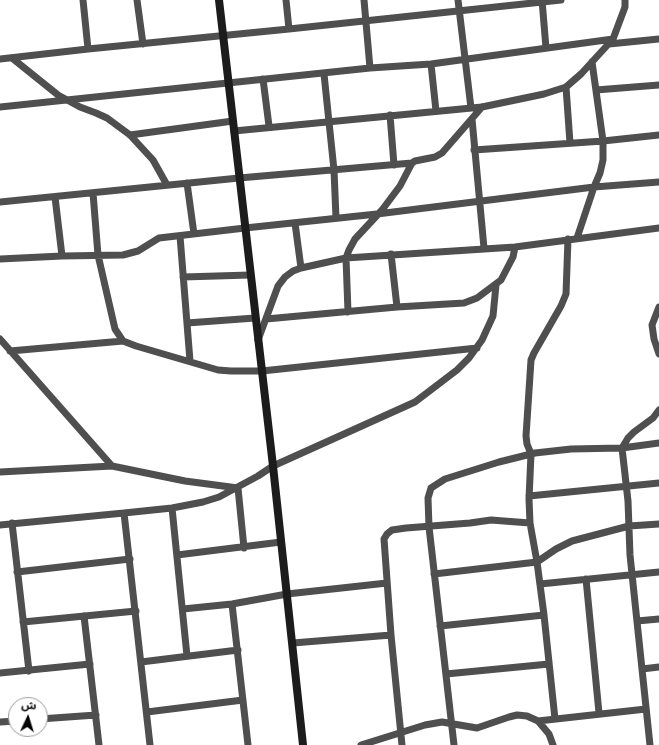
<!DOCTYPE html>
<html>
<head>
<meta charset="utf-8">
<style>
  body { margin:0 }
  #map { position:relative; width:659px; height:745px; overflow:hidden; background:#fff; font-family:Raleway,"Noto Sans Arabic",sans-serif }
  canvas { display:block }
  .north { position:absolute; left:8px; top:697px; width:40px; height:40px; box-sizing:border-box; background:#fff; border:1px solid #999; border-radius:50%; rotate:4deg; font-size:11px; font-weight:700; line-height:16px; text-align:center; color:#000 }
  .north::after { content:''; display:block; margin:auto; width:14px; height:18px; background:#000; clip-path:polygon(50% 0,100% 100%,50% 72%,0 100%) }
</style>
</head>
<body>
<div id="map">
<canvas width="659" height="745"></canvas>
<div class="north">ش</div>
</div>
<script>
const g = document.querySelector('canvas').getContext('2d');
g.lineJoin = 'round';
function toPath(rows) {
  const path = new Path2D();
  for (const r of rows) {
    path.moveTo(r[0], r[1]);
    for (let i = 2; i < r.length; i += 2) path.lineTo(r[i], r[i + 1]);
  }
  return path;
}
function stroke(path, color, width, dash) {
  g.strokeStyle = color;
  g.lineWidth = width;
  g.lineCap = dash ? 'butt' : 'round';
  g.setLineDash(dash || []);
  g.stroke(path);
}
stroke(toPath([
  [83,0,88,49],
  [137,0,143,44],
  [286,0,289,29],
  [364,0,370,68],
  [458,0,471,108],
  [542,0,546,48],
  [609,44,659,39],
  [12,58,58,95,80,107,96,113,107,118,130,135,153,160,167,185],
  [0,59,88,49,289,29,561,0],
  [431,64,436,111],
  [324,74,334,170,336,218],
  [263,79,269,126],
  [566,87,570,143],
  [596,90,659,85],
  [0,107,370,68,431,64,613,39],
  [390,115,394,165],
  [472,119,484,248],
  [234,131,482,107,544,94,566,87,581,74,613,39,625,7,625,0],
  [130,135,233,121],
  [474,150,603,141,659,135],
  [187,183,194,234],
  [93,193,98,255,115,329,123,341],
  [55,197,62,256],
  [0,202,239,178,412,163,415,161,435,157,442,153,482,107],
  [295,223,301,268],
  [180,236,190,361],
  [577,238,594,187,600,173,603,160,603,141,592,62],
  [391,254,397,307],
  [0,259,62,256,123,255,138,251,159,238,245,228,377,214,594,187,659,182],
  [183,277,250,275],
  [659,307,652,325,654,339,659,354],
  [348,312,346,258,349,250,355,239,382,210,400,186,412,163],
  [266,319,397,307,464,303,477,298,501,280,513,257,515,247],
  [187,323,255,318],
  [0,339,112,466],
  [258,340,278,286,285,277,293,271,301,268,346,258,515,247,659,228],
  [10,351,123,341,136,346,218,370,231,371,262,371,477,348],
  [0,472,112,466,185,481,238,488,244,548],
  [529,496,659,483],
  [172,508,187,656],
  [124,513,172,508,203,502,219,497,258,476,273,466,415,402,457,370,469,358,482,340,493,316,496,285],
  [12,523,29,671],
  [0,525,124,513,150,745],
  [177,555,281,542],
  [17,572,130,559],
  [434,574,537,562,556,549,572,541,629,526,659,524],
  [586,579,599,713],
  [540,584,659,572],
  [232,604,248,745],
  [183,609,232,604,287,594,387,583],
  [84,616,99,745],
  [637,621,659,619],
  [23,622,136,611],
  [440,626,544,615],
  [293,643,391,635],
  [141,662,238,650],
  [642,669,659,667],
  [0,673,90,664],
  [446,674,549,664],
  [147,712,243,700],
  [40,719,96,715],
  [555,719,544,615,537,562,530,523,529,499,531,454,527,444,526,436,531,360,534,353,561,306,566,294,568,239],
  [538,721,646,709],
  [0,722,16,721],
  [361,745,425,725,442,722,477,728,509,717,517,715,527,716,538,721,549,734,553,745],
  [402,745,391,635,384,539,387,534,392,530,406,528,470,523,491,520,530,523],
  [454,745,429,527,428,498,431,488,445,479,499,462,535,453,571,449,622,448,659,443],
  [650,745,630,555,628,501,622,448,628,438,634,432,653,418,659,410]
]), '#4f4f4f', 7);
stroke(toPath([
  [219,0,273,466,303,745]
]), '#1c1c1c', 8);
</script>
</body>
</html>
